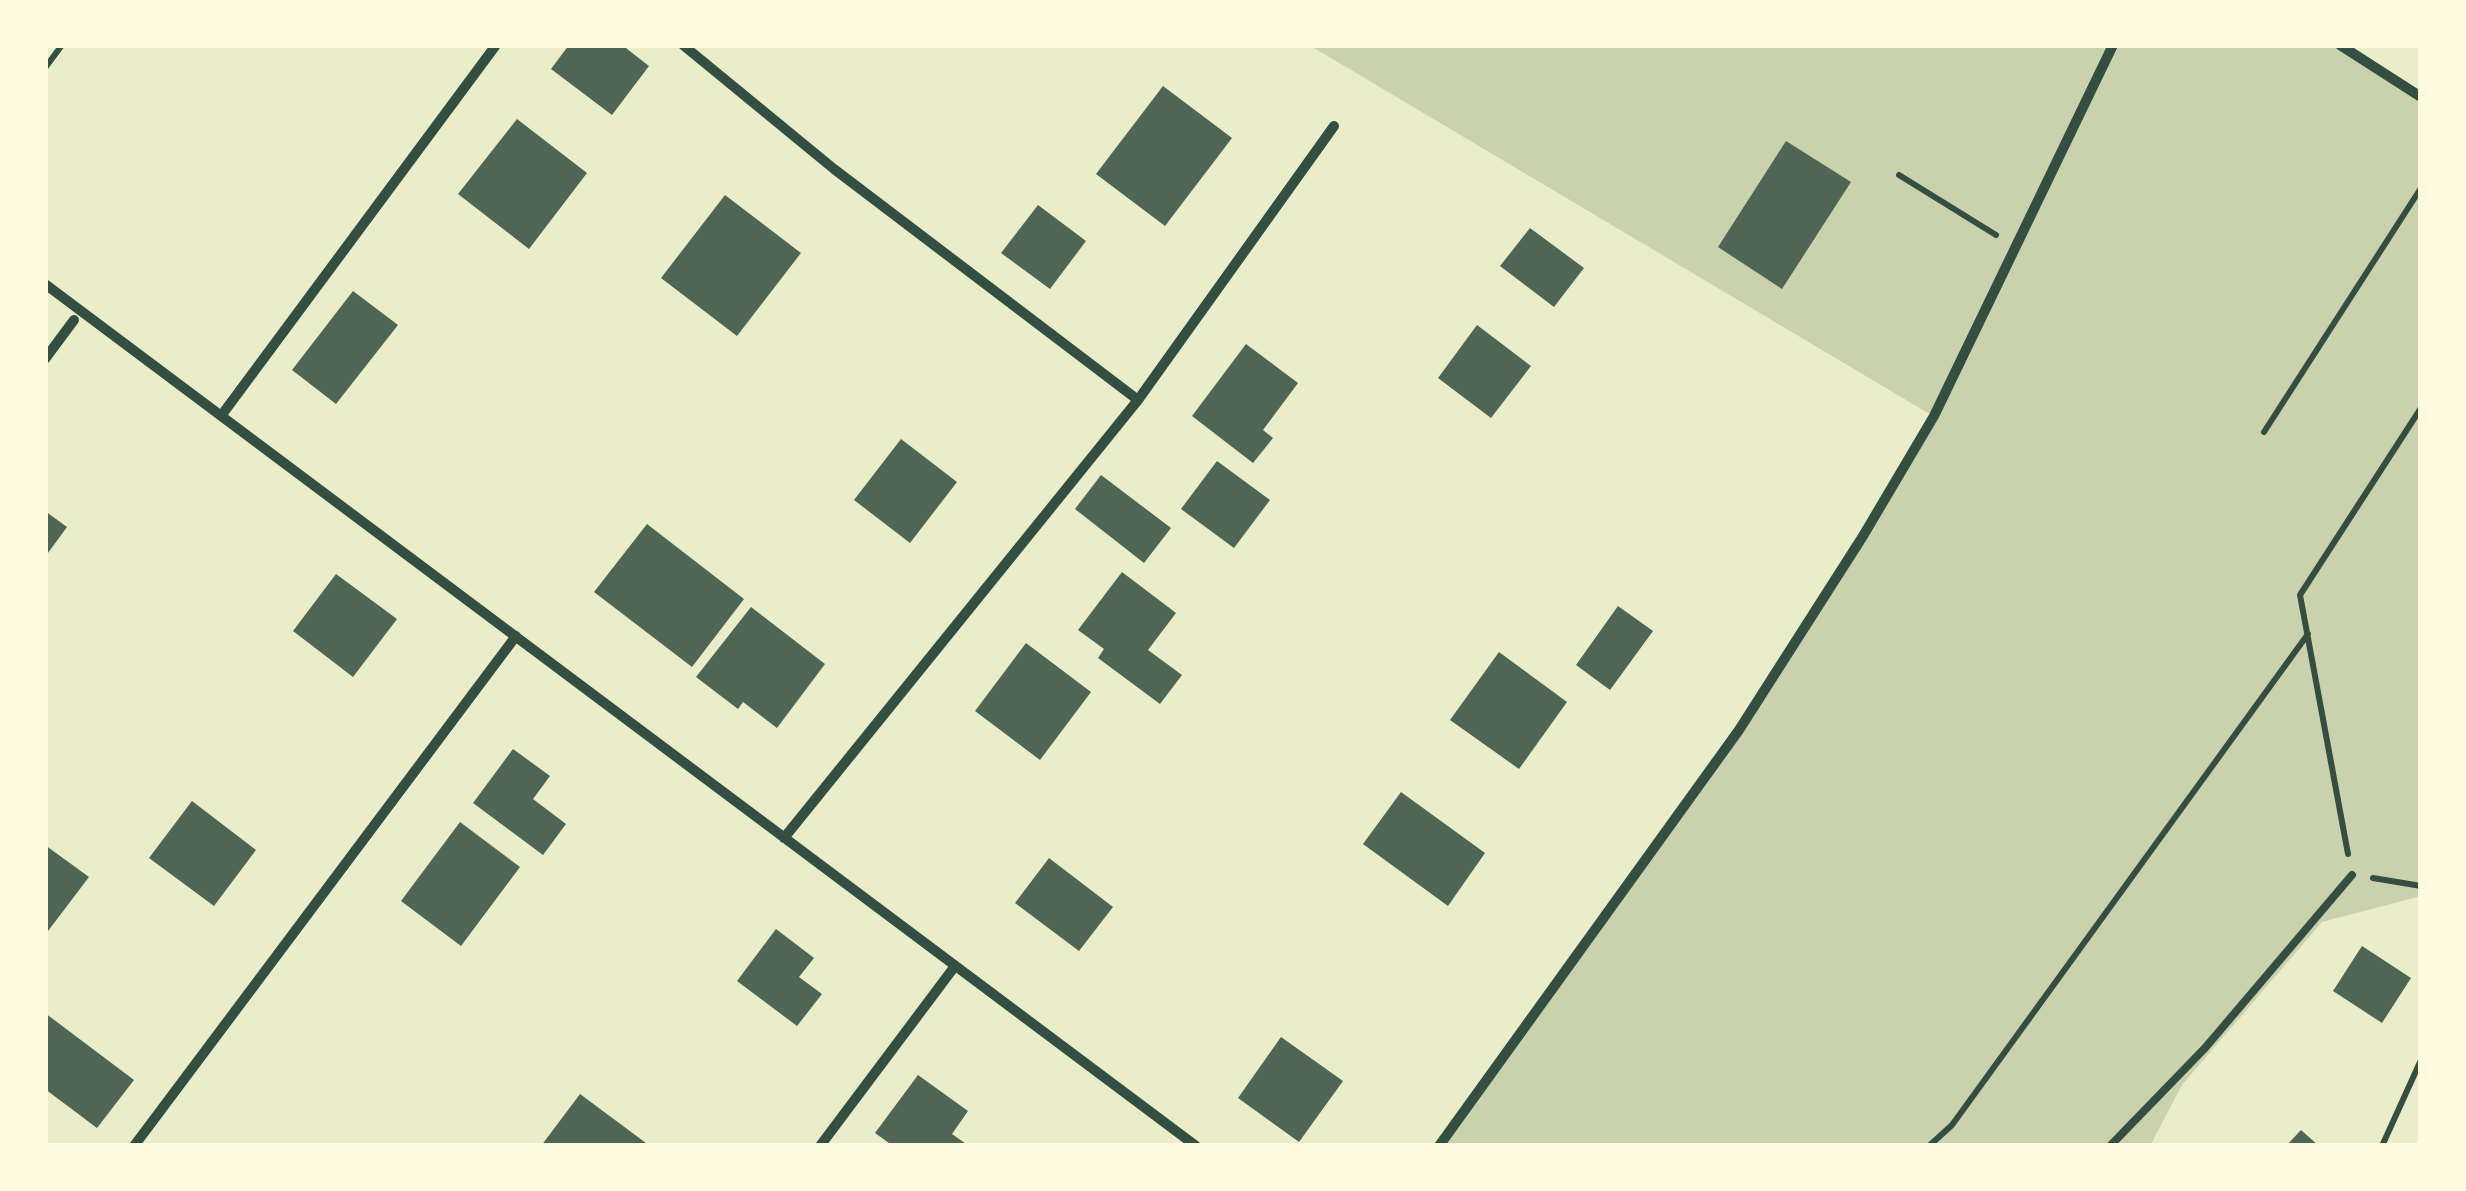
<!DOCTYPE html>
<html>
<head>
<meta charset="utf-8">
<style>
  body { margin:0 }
  #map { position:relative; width:2466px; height:1191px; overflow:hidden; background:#e9edc9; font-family:Arial,sans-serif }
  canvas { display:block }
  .frame { position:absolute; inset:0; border:48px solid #fefae0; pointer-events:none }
</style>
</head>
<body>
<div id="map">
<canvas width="2466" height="1191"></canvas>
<div class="frame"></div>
</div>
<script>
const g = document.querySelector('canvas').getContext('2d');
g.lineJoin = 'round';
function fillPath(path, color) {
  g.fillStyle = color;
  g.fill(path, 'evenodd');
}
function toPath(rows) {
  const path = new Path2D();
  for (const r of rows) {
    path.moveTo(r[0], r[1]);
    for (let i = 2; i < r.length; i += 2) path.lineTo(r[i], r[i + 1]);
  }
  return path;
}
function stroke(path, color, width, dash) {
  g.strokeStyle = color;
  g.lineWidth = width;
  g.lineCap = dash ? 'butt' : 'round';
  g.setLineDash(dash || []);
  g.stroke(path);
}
fillPath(toPath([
  [1309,45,2340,45,2421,97,2421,896,2322,922,2182,1085,2150,1146,1439,1146,1739,730,1933,416]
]), '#cad2ad');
fillPath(toPath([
  [569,45,622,45,649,66,612,115,551,69],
  [1163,86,1232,138,1165,226,1096,174],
  [517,119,587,173,529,249,458,194],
  [1786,141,1851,182,1782,289,1718,247],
  [725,195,801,253,737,336,661,278],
  [1038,205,1086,241,1050,289,1001,253],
  [1530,228,1584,268,1554,307,1500,266],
  [353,291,398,325,336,404,292,370],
  [1477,325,1531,366,1491,418,1438,378],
  [1246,344,1298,383,1263,430,1273,438,1253,463,1192,416],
  [901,439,957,482,910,543,854,500],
  [1217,461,1270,500,1234,548,1181,509],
  [1101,475,1171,528,1144,563,1075,509],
  [45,511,67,527,45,557],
  [647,524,744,599,692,667,594,592],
  [1122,572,1176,613,1148,650,1182,675,1160,704,1098,658,1104,649,1078,630],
  [336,574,397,619,353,677,293,631],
  [1618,606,1653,631,1610,690,1576,665],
  [751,607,825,664,777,728,743,702,738,709,696,677],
  [1026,643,1091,692,1040,760,975,711],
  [1499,652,1567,702,1519,769,1450,720],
  [513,749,550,776,533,799,566,824,543,855,473,803],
  [1401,792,1485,853,1448,906,1363,844],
  [192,801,256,850,214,906,149,858],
  [460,822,520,867,461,946,401,901],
  [45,845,89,877,45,935],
  [1049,858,1113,907,1079,951,1015,903],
  [776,929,814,958,799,977,822,994,797,1026,737,981],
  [2362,946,2411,978,2382,1023,2333,991],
  [45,1013,134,1080,97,1128,45,1089],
  [1281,1037,1343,1081,1299,1142,1238,1098],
  [918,1075,968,1111,952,1134,969,1146,893,1146,875,1133],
  [580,1094,650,1146,541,1146],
  [2301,1130,2319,1146,2286,1146]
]), '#4f6655');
stroke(toPath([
  [45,68,62,45],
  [1899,175,1996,235],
  [2264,432,2421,188],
  [2348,854,2300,595,2421,408],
  [2373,878,2421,886],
  [1929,1146,1952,1125,2308,634],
  [2382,1146,2421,1060]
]), '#344e41', 6);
stroke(toPath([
  [2110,1146,2205,1048,2352,875]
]), '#344e41', 8);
stroke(toPath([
  [683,45,834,169,1138,400],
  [2340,45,2421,97],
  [45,284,1196,1146],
  [45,359,74,320],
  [221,416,496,45],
  [784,838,1138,400,1334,126],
  [134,1146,516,636],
  [820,1146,955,966],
  [1439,1146,1739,730,1863,536,1934,416,2113,45]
]), '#344e41', 10);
</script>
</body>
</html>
